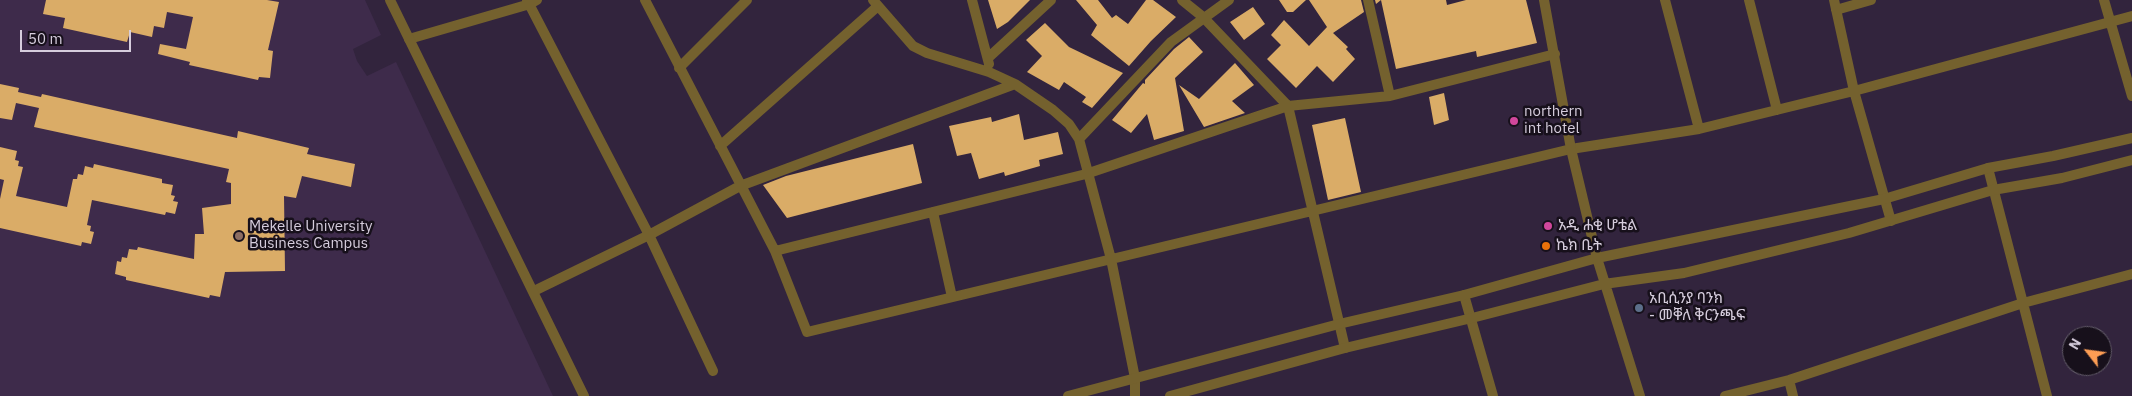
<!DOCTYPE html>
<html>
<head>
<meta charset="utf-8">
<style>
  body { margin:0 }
  #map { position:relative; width:2132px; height:396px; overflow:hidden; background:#32243d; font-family:"IBM Plex Sans",sans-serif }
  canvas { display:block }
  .north { position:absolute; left:2062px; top:326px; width:50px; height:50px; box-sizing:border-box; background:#17101b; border:1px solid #635c69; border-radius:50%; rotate:300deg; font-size:14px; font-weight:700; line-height:20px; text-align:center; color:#d6cddd }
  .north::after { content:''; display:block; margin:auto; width:18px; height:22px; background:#fd9d54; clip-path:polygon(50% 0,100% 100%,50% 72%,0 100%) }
  .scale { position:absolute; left:20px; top:30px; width:111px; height:22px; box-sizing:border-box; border:2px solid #d6cddd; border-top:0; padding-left:6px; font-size:15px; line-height:18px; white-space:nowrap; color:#d6cddd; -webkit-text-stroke:4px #17101b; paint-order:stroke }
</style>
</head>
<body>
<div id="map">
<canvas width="2132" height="396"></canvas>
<div class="north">N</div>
<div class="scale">50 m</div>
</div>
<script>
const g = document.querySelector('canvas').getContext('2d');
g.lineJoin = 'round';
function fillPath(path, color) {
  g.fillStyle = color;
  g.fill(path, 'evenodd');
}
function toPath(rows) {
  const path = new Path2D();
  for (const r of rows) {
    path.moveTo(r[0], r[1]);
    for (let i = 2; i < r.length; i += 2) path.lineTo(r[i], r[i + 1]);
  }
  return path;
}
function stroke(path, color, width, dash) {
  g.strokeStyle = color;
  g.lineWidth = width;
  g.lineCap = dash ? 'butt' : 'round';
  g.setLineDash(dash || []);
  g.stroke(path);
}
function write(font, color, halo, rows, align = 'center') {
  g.font = font + ' "IBM Plex Sans","Noto Sans Ethiopic",sans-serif';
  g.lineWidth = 5;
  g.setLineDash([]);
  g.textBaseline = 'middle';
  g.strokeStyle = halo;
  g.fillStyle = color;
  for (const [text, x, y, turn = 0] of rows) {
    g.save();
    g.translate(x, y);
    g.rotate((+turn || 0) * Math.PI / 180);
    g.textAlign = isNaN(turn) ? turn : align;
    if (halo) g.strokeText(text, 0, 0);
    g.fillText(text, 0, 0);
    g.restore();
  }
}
fillPath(toPath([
  [0,0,365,0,381,35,353,49,357,61,367,76,396,62,553,396,0,396]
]), '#3e2b4b');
fillPath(toPath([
  [46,0,267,0,279,2,268,50,273,51,270,78,259,77,258,80,189,65,190,62,158,54,160,44,186,49,193,17,167,12,164,28,154,26,152,37,130,32,127,42,63,28,65,18,43,14],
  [988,0,1030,0,1008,22,997,29],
  [1076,0,1098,0,1112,18,1116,15,1128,24,1146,0,1153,0,1176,17,1151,41,1129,66,1091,35,1097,25],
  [1279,0,1306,0,1293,12,1287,12],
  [1309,0,1361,0,1364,12,1333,33,1348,47,1346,49,1355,59,1333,82,1317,66,1296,88,1267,59,1281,45,1271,35,1284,20,1309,46,1327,27],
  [1375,0,1446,0,1447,5,1466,0,1526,0,1537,43,1477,57,1476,51,1396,69,1381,0,1376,4],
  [1253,7,1265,24,1244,40,1230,22],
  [1045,23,1069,47,1123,73,1092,108,1082,102,1086,97,1064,82,1059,90,1027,72,1042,56,1026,40],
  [1189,37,1203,52,1175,78,1184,131,1154,140,1147,114,1131,133,1112,120,1143,83,1145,84,1145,80,1174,49],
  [1235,63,1254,85,1232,101,1245,113,1204,127,1179,85,1199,99],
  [0,84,19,88,18,92,41,97,42,94,237,138,238,131,309,148,307,154,355,164,351,187,302,176,296,198,284,196,285,271,225,272,220,297,210,295,209,298,126,280,126,277,115,274,117,261,121,262,122,257,127,258,129,249,137,250,138,247,194,259,195,234,204,234,202,208,231,204,231,183,226,182,229,169,34,127,39,108,16,103,12,120,0,118],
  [1444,93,1449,120,1434,125,1429,97],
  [1019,114,1024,140,1058,132,1063,154,1039,160,1040,166,1005,176,1004,172,979,179,971,153,957,156,949,126,991,117,992,122],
  [1345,118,1361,192,1328,200,1312,125],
  [913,144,922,183,787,218,763,185,786,176],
  [0,147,17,151,15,160,19,161,18,166,23,167,16,196,67,207,73,179,77,179,78,174,83,175,85,166,93,168,94,164,162,179,162,183,173,185,171,195,175,196,173,201,178,202,175,214,166,212,165,215,92,200,87,225,91,226,90,231,94,232,91,244,82,242,81,246,0,228,0,199,4,180,0,179]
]), '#daac67');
stroke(toPath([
  [527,0,649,235,713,371],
  [645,0,775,251,807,332,1571,149,1699,129,1854,91,2132,16],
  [873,0,913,46,927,53,989,72,1015,84,1053,110,1069,124,1079,139,1111,259,1135,378,1135,396],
  [972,0,989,64],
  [1182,0,1203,17,1288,106,1345,348],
  [1368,0,1390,96],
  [1665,0,1699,129],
  [1749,0,1777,110],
  [1834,0,1854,91,1891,221],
  [2104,0,2132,96],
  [1836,10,1871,0],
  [409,39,530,4,537,0],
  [988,58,1051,0],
  [679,68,747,0],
  [1079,139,1171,42,1229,0],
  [720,146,878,6],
  [1988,168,2047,396],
  [933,212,952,297],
  [775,251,1086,174,1288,106,1390,96,1555,54],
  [534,291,649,235,740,186,1015,84],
  [1464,295,1493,396],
  [1789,380,1793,396],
  [1725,396,1789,380,2023,303,2132,274]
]), '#74612e', 10);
stroke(toPath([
  [390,0,584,396],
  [1544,0,1571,149,1597,258,1640,396],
  [1068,396,1339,324,1464,295,1597,258,1884,199,1988,168,2053,156,2132,138],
  [1170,396,1345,348,1472,318,1604,284,1684,273,1849,233,1993,190,2062,178,2132,160]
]), '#74612e', 10);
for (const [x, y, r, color] of [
  [1514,121,5,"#d1479c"],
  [1548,226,5,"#d1479c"],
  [239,236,5,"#8d6e63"],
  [1546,246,5,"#e8710a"],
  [1639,308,5,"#5c6f8a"]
]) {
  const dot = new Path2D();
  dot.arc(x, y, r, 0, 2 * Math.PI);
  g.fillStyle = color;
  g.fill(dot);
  stroke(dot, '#17101b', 2);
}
write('15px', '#d6cddd', '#17101b', [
  ["northern",1524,112],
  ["int hotel",1524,129],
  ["አዲ ሐቂ ሆቴል",1558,226],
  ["Mekelle University",249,227],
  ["Business Campus",249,244],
  ["ኬክ ቤት",1556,246],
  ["አቢሲንያ ባንክ",1649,299],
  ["- መቐለ ቅርንጫፍ",1649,316]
], 'left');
</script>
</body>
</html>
